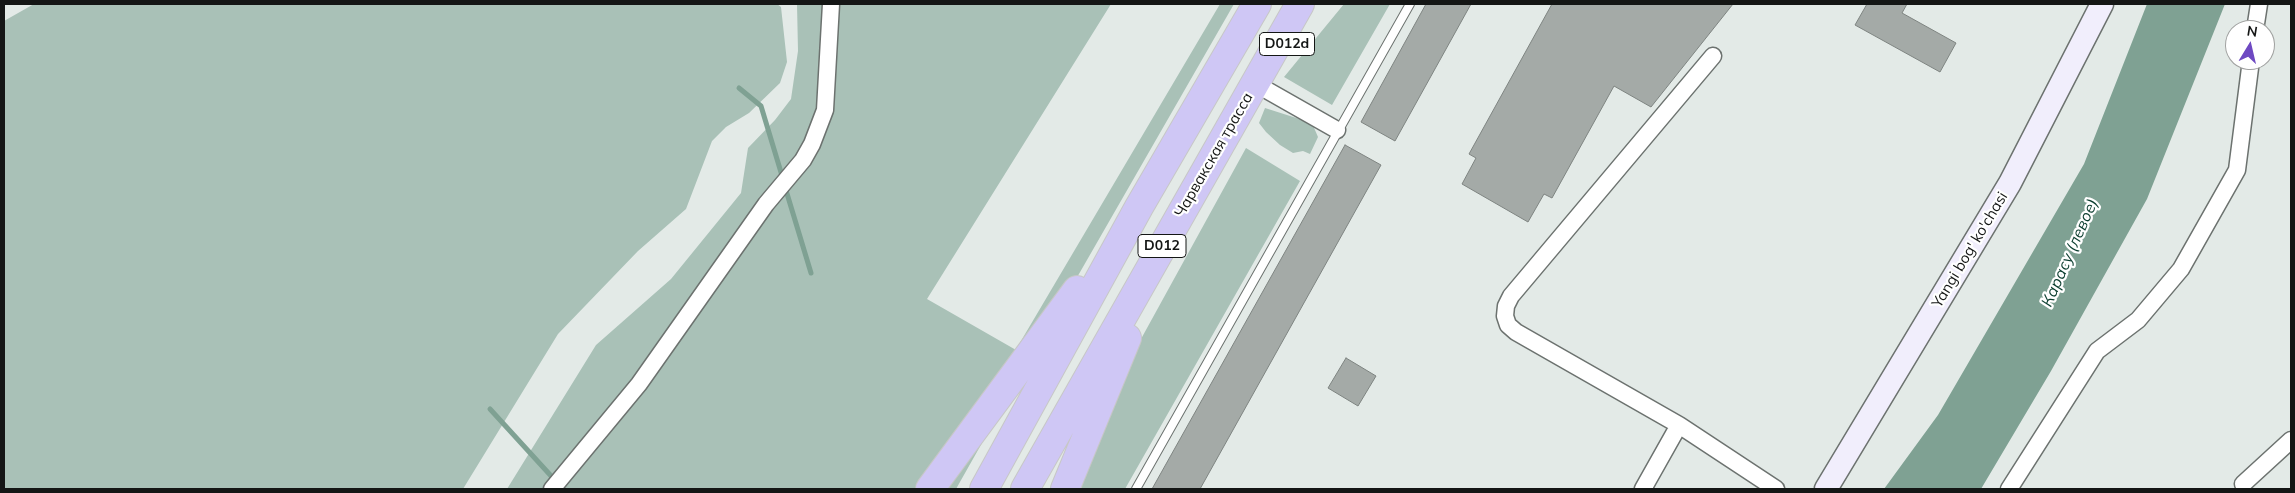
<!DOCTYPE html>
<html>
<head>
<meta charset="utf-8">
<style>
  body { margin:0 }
  #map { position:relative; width:2295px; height:493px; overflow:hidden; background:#e3eae7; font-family:Mulish,sans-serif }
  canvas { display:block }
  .frame { position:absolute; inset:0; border:5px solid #141615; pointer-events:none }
  .north { position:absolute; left:2225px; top:20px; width:50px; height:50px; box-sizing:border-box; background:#fff; border:1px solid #a1a2a1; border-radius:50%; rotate:9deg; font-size:14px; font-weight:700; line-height:20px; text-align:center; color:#141615 }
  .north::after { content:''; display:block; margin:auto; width:18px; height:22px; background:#6e49c2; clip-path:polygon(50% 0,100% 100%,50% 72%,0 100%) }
</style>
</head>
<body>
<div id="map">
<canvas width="2295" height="493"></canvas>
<div class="frame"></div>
<div class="north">N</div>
</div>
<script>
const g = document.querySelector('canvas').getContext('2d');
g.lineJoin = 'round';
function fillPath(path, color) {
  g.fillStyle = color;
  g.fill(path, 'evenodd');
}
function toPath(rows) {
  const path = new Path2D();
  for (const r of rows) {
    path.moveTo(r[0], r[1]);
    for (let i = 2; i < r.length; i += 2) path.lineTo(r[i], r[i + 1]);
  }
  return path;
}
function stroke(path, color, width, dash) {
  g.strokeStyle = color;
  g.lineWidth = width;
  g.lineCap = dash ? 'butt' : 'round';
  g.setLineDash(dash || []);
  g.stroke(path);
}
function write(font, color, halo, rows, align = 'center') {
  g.font = font + ' Mulish,sans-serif';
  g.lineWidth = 4.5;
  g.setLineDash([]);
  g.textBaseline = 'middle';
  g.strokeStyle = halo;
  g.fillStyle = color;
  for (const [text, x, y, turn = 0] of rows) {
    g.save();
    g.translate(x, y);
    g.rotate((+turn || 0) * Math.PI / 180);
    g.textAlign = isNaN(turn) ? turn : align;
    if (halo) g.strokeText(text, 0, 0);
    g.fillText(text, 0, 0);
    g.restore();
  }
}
fillPath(toPath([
  [34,4,777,4,781,7,787,62,780,83,749,113,726,127,712,141,686,209,638,251,558,334,463,489,4,489,4,21],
  [797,4,1111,4,927,299,1030,358,956,489,507,489,596,345,671,279,741,193,748,148,775,120,791,99,798,51],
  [1220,4,1234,4,1033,354,1018,346],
  [1344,4,1390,4,1332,105,1284,77],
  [1265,108,1312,123,1318,137,1310,154,1303,151,1293,153,1280,145,1266,132,1259,123],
  [1246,148,1300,181,1125,489,1081,489,1097,419]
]), '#a9c1b7');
fillPath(toPath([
  [2147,4,2225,4,2147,199,2051,371,1981,489,1884,489,1938,415,2084,164]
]), '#7fa193');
stroke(toPath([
  [739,88,761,106,783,179],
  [785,187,811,273],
  [490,409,563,489]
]), '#7fa193', 5);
const building = toPath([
  [1426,4,1471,4,1395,141,1361,122,1426,4],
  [1552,4,1733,4,1651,107,1614,86,1552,198,1544,194,1528,222,1462,184,1476,158,1469,154,1552,4],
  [1867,4,1907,4,1902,13,1956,43,1940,72,1855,25,1867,4],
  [1345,145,1381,165,1200,489,1152,489,1345,145],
  [1346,358,1376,376,1358,406,1328,388,1346,358]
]);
fillPath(building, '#a4aaa7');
stroke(building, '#7e8481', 1);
const lane = toPath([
  [1136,489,1410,4]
]);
const street = toPath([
  [2255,30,2259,4],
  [1713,56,1511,296,1506,306,1505,316,1508,325,1516,332,1679,425,1776,489],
  [1256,84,1337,130],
  [2243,484,2291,440],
  [552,489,639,384,766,204,803,160,812,144,825,110,831,4],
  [1643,489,1679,425],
  [2009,489,2097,351,2138,320,2181,269,2237,170,2251,60]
]);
const secondary = toPath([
  [1826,489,2010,183,2102,4]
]);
const highway = toPath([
  [930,489,1077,290],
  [984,489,1139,207,1257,4],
  [1025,489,1300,4],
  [1065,489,1127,338]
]);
stroke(lane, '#6c726f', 10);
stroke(street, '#6c726f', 19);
stroke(secondary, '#6c726f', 25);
stroke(highway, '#c7c7c7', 30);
stroke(lane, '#fff', 8);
stroke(street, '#fff', 16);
stroke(secondary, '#f1eefc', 22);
stroke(highway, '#cfc7f5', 28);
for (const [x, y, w] of [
  [1287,44,55],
  [1162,246,48]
]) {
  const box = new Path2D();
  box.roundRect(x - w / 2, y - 11.5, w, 23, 4);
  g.fillStyle = '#fff';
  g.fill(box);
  stroke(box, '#141615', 1);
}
write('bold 14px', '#141615', null, [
  ["D012d",1287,44],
  ["D012",1162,246]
]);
write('15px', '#141615', '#fff', [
  ["Чарвакская трасса",1214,155,-60],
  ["Yangi bog' ko'chasi",1970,250,-59]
]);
write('italic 16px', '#0a3d2e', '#fff', [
  ["Карасу (левое)",2070,253,-66]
]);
</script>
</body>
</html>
